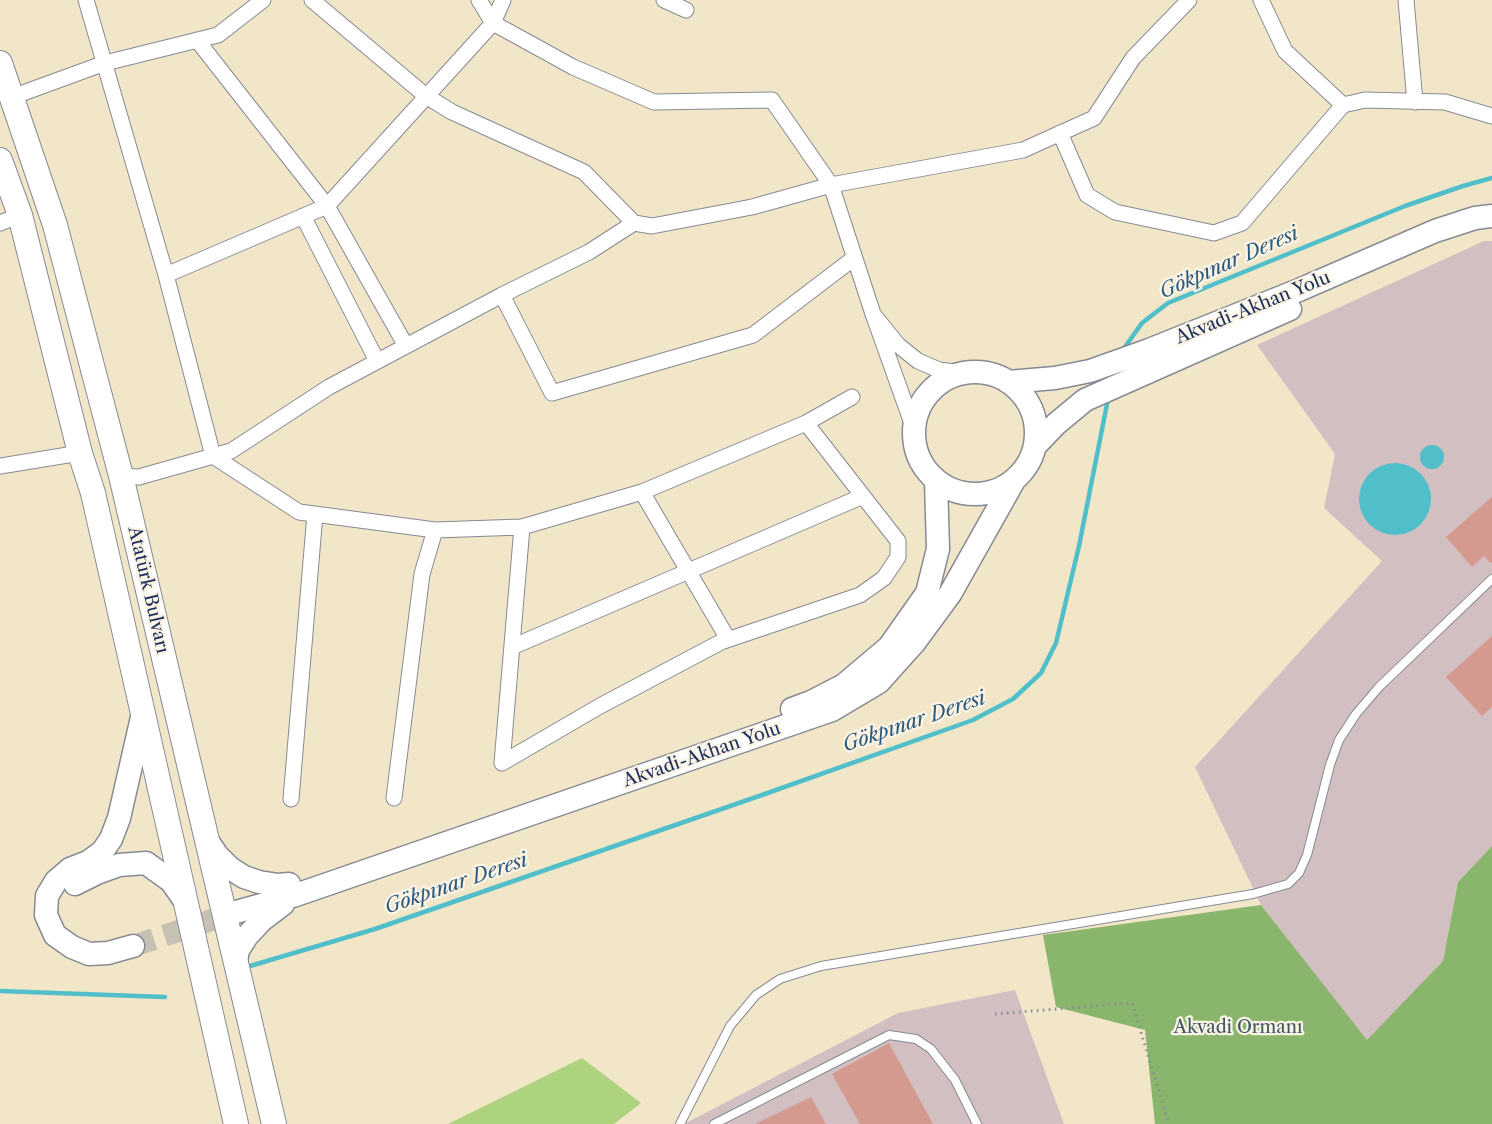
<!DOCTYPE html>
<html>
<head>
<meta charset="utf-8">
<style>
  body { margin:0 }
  canvas { display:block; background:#f2e6c9 }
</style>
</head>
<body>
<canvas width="1492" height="1124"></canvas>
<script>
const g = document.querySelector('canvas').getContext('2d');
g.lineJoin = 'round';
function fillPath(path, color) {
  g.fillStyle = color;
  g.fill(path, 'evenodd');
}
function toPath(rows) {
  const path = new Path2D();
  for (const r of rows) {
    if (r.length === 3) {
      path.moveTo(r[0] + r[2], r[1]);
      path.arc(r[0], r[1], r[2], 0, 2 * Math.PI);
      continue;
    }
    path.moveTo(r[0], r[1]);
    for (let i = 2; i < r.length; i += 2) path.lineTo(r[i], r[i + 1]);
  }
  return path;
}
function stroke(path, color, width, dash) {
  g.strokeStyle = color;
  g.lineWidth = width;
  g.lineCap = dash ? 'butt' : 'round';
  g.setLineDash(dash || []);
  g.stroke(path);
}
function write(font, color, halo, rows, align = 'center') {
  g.font = font + ' "Libre Caslon Text",serif';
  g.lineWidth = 4.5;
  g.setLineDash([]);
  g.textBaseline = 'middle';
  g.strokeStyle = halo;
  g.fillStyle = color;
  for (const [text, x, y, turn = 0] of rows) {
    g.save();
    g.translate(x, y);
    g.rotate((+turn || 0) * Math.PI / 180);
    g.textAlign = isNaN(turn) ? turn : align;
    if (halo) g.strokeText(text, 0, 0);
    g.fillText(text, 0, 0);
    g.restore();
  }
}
fillPath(toPath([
  [1484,241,1492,241,1492,846,1458,882,1443,961,1367,1041,1261,905,1195,767,1382,561,1324,508,1335,454,1257,345],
  [1015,990,1064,1124,684,1124,898,1013]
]), '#d2bfc1');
fillPath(toPath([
  [582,1058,641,1103,614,1124,448,1124]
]), '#add37e');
fillPath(toPath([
  [1492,846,1492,1124,1155,1124,1145,1030,1056,1007,1043,935,1261,905,1367,1040,1443,961,1458,882]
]), '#8ab56d');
fillPath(toPath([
  [1432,457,12],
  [1395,499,36]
]), '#51bfc9');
stroke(toPath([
  [1122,351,1142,323,1168,303,1405,206,1463,186,1492,178],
  [250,966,375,929,762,795,973,720,1013,699,1041,673,1056,643,1079,546,1108,399],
  [0,991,165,997]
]), '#51bfc9', 4.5);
fillPath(toPath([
  [1492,497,1492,562,1490,563,1484,556,1472,567,1446,537],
  [1492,636,1492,707,1482,716,1446,677],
  [889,1043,933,1124,860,1124,832,1074],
  [811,1097,826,1124,755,1124]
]), '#d59a8f');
stroke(toPath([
  [133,946,236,912]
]), '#c7c1b4', 22, [22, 11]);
const service = toPath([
  [680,1124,730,1026,756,995,780,979,821,966,1253,894,1288,884,1299,873,1307,855,1330,765,1339,740,1356,714,1379,687,1492,579],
  [714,1124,889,1035,916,1039,931,1049,955,1080,977,1124]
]);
const minor = toPath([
  [86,0,166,275,213,456,299,512,435,530,522,527,642,492,806,423,852,397],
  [312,0,426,96,452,112,584,172,634,223],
  [479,0,493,23,573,67,654,102,772,100,831,185,873,314],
  [664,0,686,10],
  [1261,0,1285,51,1343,105,1365,100,1445,102,1492,116],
  [1406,0,1415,102],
  [197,40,327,206,406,346],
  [12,97,105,63,218,35,263,0],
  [1060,133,1087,195,1115,212,1214,233,1242,223,1343,105],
  [303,216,377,361],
  [0,223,20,215],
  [166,275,327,206,493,23,503,0],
  [502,295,552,393,753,335,854,258],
  [914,429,873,314,898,345,918,361,939,370,961,373],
  [0,466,80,453],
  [121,476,139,477,231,451,329,387,502,295,589,252,634,223,652,226,752,207,831,185,1023,150,1094,118,1133,58,1189,0],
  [642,492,728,639],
  [512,647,863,496],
  [502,763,600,706,721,642,860,595,884,578,898,557,898,541,806,423],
  [502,763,522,527],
  [394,798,422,574,435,530],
  [291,799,315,514]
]);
const secondary = toPath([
  [975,433,61],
  [1008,382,1055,378,1090,371,1149,350,1299,290,1435,231,1475,218,1492,216],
  [1035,446,1056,424,1085,400,1290,309],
  [792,709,811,702,844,685,889,647,927,593,938,549,936,481],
  [207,840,217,855,230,868,244,877,259,882,278,885,289,884],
  [75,884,97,873,119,865,146,863,171,881,185,901],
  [236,912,293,896,832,710,879,682,914,643,950,594,1013,482],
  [133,946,108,953,89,954,72,947,55,935,46,915,47,896,56,881,70,869,88,862,102,852,111,839,119,818,143,713],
  [236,961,238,950,247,936,262,920,283,904]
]);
const primary = toPath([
  [0,63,55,225,121,476,274,1124],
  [0,160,20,215,80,453,93,493,236,1124]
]);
stroke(service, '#868a94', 10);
stroke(minor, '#868a94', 17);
stroke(secondary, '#868a94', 25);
stroke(primary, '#868a94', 26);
stroke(toPath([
  [995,1014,1132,1003,1169,1124]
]), '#868a94', 3, [1.5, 4.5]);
stroke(service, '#fff', 8);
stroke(minor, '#fff', 15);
stroke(secondary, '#fff', 22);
stroke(primary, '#fff', 24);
write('18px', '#1b2f5e', '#fcf5e5', [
  ["Akvadi-Akhan Yolu",1253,308,-22],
  ["Atatürk Bulvarı",148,590,77],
  ["Akvadi-Akhan Yolu",702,755,-19]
]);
write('18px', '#405866', '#fcf5e5', [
  ["Akvadi Ormanı",1238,1028]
]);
write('italic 20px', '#2b5a7e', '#fcf5e5', [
  ["Gökpınar Deresi",1229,263,-24],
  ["Gökpınar Deresi",914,722,-19],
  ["Gökpınar Deresi",456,884,-19]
]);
</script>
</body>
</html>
